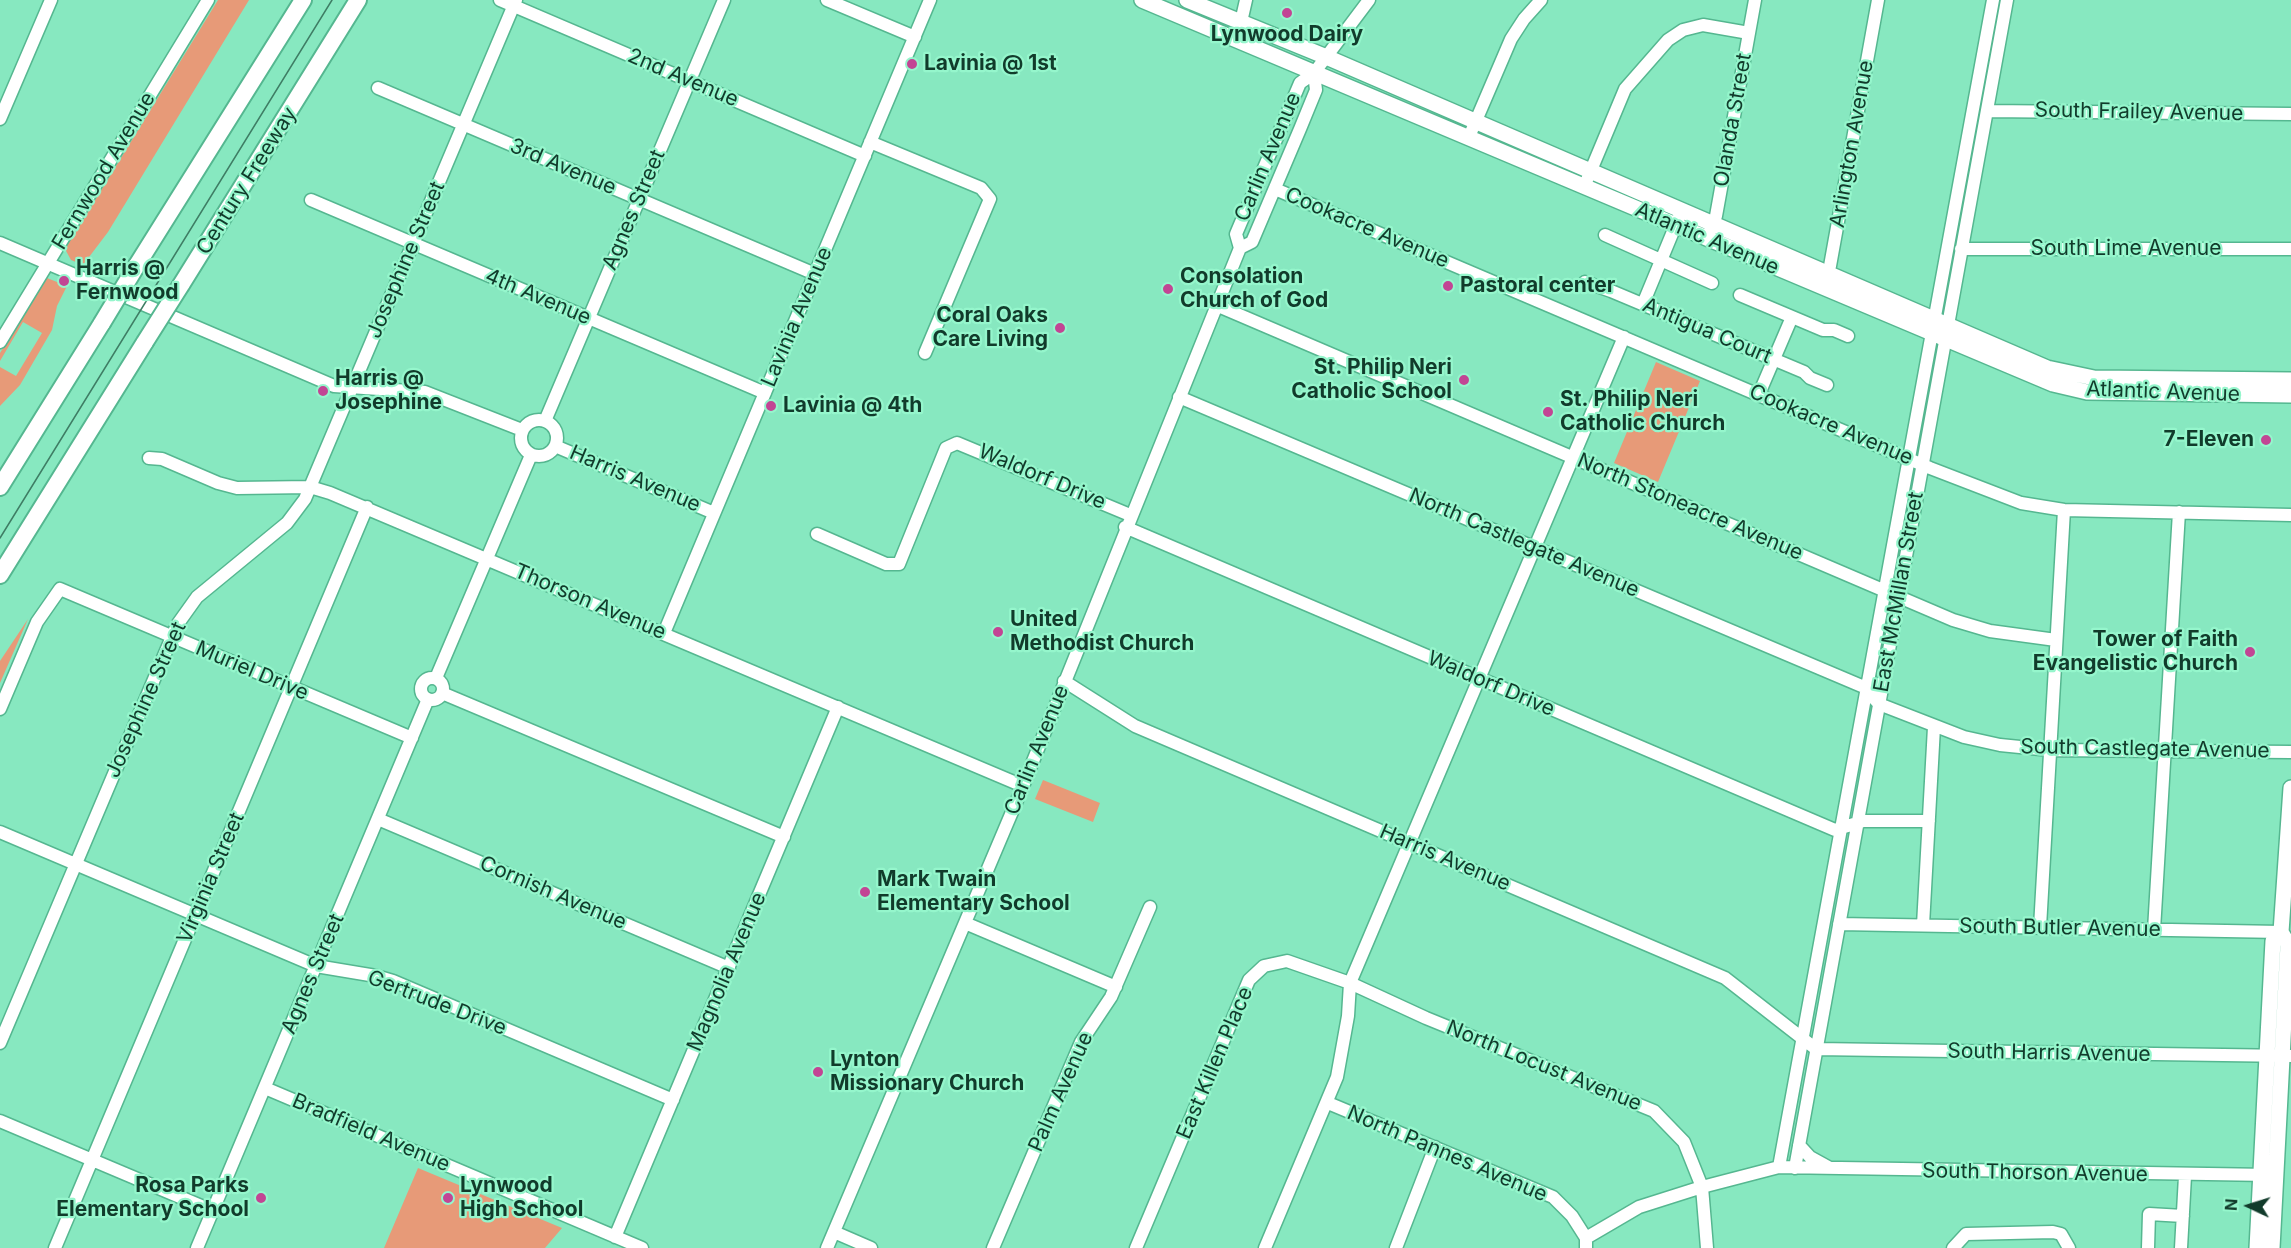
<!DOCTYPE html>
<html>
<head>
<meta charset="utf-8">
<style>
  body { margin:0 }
  #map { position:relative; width:2291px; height:1248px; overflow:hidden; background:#87e8c0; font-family:Inter,sans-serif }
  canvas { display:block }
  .north { position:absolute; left:2219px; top:1176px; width:60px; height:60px; -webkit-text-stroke:4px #95f6cc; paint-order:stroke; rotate:274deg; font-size:16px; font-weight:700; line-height:24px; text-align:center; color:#113b2b }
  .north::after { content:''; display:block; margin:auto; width:21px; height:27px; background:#113b2b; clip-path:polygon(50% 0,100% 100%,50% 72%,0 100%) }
</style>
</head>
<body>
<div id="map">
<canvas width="2291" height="1248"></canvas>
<div class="north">N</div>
</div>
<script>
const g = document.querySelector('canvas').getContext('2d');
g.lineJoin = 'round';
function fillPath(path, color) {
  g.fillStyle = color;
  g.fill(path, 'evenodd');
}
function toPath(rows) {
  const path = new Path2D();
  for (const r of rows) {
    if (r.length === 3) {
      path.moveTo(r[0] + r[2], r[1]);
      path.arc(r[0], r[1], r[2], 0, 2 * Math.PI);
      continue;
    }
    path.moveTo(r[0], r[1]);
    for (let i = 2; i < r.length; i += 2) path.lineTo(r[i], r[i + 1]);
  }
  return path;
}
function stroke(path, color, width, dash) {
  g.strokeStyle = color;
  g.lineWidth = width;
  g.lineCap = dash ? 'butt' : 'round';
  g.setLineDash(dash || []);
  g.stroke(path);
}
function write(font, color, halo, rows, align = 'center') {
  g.font = font + ' Inter,sans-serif';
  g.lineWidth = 4.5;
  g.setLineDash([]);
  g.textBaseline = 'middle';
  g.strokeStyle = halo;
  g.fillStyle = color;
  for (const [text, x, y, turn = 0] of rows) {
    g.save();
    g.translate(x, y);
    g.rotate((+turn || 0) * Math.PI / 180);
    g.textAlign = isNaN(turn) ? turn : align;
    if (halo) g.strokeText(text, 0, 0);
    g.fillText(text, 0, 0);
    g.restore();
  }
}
fillPath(toPath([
  [218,0,249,0,108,232,83,265,71,260,65,249],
  [47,278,67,286,57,306,52,330,20,385,0,406,0,367,16,376,42,333,23,322,0,361,0,353],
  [1656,362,1700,381,1658,482,1614,463],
  [28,619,0,683,0,661],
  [1043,780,1100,803,1093,822,1035,799],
  [418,1168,562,1228,545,1248,384,1248]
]), '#e79a78');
const minor = toPath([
  [500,0,865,156],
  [827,0,915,37],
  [1241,22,1246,0],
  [378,88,815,274],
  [1987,111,2291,114],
  [0,119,51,0],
  [1469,137,1511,39,1524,19,1541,0],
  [870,142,981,188,990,199,925,353],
  [1584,187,1625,89,1668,40,1683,30,1703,25,1749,33],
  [1275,189,1930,468,2021,503,2064,510,2291,515],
  [311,200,765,393],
  [1710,231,1716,216,1755,0],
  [1605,235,1712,283],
  [0,243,334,386,425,392,522,430],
  [1240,248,1236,234,1300,83,1314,73,1369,0],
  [1961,249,2291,249],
  [1824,280,1830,266,1878,0],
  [1585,282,1611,291,1804,372,1810,378,1827,385],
  [1740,295,1823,330,1834,330,1848,336],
  [1643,304,1679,217],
  [1216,305,1953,620,1990,631,2056,640],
  [0,342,208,0],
  [1759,394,1792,317],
  [1179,397,1864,687,1879,704,1964,737,2000,745,2050,750,2291,752],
  [539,438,18],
  [545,421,724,0],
  [555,446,714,513],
  [149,458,162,459,218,483,237,488,310,487,330,493,1023,786],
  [1125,527,1835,830,1863,821,1929,821],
  [817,534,886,564,899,564,946,448,957,443,1130,515],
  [664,633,930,0],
  [436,678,531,455],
  [432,689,11],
  [1064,681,1135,726,1725,978,1816,1049,2291,1056],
  [442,693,784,837],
  [0,709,37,622,60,589,412,738],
  [378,819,729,968],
  [0,832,316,966,376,976,393,981,673,1100],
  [965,923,1116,987],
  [1839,924,2281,932],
  [1923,925,1934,727],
  [2040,927,2064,510],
  [2154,930,2179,512],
  [0,1043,177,625,197,597,287,523,305,499,516,0],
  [265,1088,642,1248],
  [1328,1103,1553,1197,1572,1216,1586,1238],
  [0,1121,213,1211],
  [1799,1145,1810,1157,1830,1168],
  [1779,1167,1993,0],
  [1795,1168,2007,0],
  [834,1232,871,1248],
  [615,1237,838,707],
  [55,1248,367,507],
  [197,1248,428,699],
  [827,1248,1023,786,1240,248,1252,242,1300,129,1316,90,1314,73],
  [993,1248,1081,1042,1111,997,1150,907],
  [1136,1248,1249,980,1264,966,1287,961,1350,983,1426,1018,1654,1111,1684,1142,1702,1187,1639,1207,1586,1238,1586,1248],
  [1265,1248,1337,1077,1348,1016,1350,983,1624,337],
  [1396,1248,1435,1147],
  [1707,1248,1702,1187,1779,1167,2269,1175],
  [1953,1248,1966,1234,2053,1232,2061,1234,2069,1248],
  [2148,1248,2149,1214,2183,1216],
  [2181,1248,2185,1176]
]);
const major = toPath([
  [1142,0,2053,384,2087,392,2291,395],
  [1187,0,1324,56,2047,368,2094,378,2291,380],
  [2257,1248,2273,941,2281,932],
  [2272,1248,2288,944,2281,932,2291,788]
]);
const highway = toPath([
  [137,265,303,0],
  [181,285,358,0],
  [0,487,102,323],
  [0,575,145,342]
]);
stroke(minor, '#55b790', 15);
stroke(major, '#55b790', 18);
stroke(highway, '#55b790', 20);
stroke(minor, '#fff', 12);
stroke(major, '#fff', 15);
stroke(highway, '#fff', 16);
stroke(toPath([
  [0,538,332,0]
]), '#3e7d64', 1.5);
const highwayBridge = toPath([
  [102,323,137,265],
  [145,342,181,285]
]);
stroke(highwayBridge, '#55b790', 20, []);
stroke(highwayBridge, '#fff', 16);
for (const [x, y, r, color] of [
  [1287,13,6,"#c24594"],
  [912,64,6,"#c24594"],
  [64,281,6,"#c24594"],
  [1448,286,6,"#c24594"],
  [1168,289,6,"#c24594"],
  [1060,328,6,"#c24594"],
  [1464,380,6,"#c24594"],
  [323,391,6,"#c24594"],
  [771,406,6,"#c24594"],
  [1548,412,6,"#c24594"],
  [2266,440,6,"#c24594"],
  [998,632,6,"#c24594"],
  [2250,652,6,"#c24594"],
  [865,892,6,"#c24594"],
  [818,1072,6,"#c24594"],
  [261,1198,6,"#c24594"],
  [448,1198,6,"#c24594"]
]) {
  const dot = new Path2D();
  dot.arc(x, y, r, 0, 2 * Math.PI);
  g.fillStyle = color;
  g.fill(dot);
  stroke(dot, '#95f6cc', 2);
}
write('bold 21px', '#113b2b', '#95f6cc', [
  ["Lynwood Dairy",1287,35,"center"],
  ["Lavinia @ 1st",924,64],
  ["Harris @",76,269],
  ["Fernwood",76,293],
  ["Consolation",1180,277],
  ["Church of God",1180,301],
  ["Pastoral center",1460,286],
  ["Coral Oaks",1048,316,"right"],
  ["Care Living",1048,340,"right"],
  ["St. Philip Neri",1452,368,"right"],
  ["Catholic School",1452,392,"right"],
  ["Harris @",335,379],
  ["Josephine",335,403],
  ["St. Philip Neri",1560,400],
  ["Catholic Church",1560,424],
  ["Lavinia @ 4th",783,406],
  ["7-Eleven",2254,440,"right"],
  ["United",1010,620],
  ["Methodist Church",1010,644],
  ["Tower of Faith",2238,640,"right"],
  ["Evangelistic Church",2238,664,"right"],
  ["Mark Twain",877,880],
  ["Elementary School",877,904],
  ["Lynton",830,1060],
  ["Missionary Church",830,1084],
  ["Rosa Parks",249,1186,"right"],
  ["Elementary School",249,1210,"right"],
  ["Lynwood",460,1186],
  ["High School",460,1210]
], 'left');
write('21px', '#113b2b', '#95f6cc', [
  ["2nd Avenue",683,78,23],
  ["South Frailey Avenue",2139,112,1],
  ["Olanda Street",1733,120,-80],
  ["Arlington Avenue",1852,144,-80],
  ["Carlin Avenue",1268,157,-67],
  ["3rd Avenue",563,167,23],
  ["Fernwood Avenue",104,171,-59],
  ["Century Freeway",247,181,-58],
  ["Agnes Street",634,210,-67],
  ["Cookacre Avenue",1367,228,23],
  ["Atlantic Avenue",1707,239,23],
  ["South Lime Avenue",2126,249],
  ["Josephine Street",406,260,-67],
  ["4th Avenue",538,297,23],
  ["Lavinia Avenue",797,317,-67],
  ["Antigua Court",1707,331,23],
  ["Atlantic Avenue",2163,392,2],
  ["Cookacre Avenue",1831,425,23],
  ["Waldorf Drive",1042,477,23],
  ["Harris Avenue",635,479,23],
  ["North Stoneacre Avenue",1690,507,23],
  ["North Castlegate Avenue",1524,543,23],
  ["East McMillan Street",1899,592,-80],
  ["Thorson Avenue",590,602,23],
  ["Muriel Drive",252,671,23],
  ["Waldorf Drive",1491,684,23],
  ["Josephine Street",146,700,-66],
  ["South Castlegate Avenue",2145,749,1],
  ["Carlin Avenue",1037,750,-68],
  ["Harris Avenue",1445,858,23],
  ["Virginia Street",211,878,-67],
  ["Cornish Avenue",553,893,23],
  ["South Butler Avenue",2060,928,1],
  ["Magnolia Avenue",727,972,-67],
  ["Agnes Street",313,974,-67],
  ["Gertrude Drive",437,1003,21],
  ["South Harris Avenue",2049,1053,1],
  ["East Killen Place",1215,1063,-67],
  ["North Locust Avenue",1544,1066,22],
  ["Palm Avenue",1061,1092,-66],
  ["Bradfield Avenue",371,1133,23],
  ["North Pannes Avenue",1447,1154,23],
  ["South Thorson Avenue",2035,1173,1]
]);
</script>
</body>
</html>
